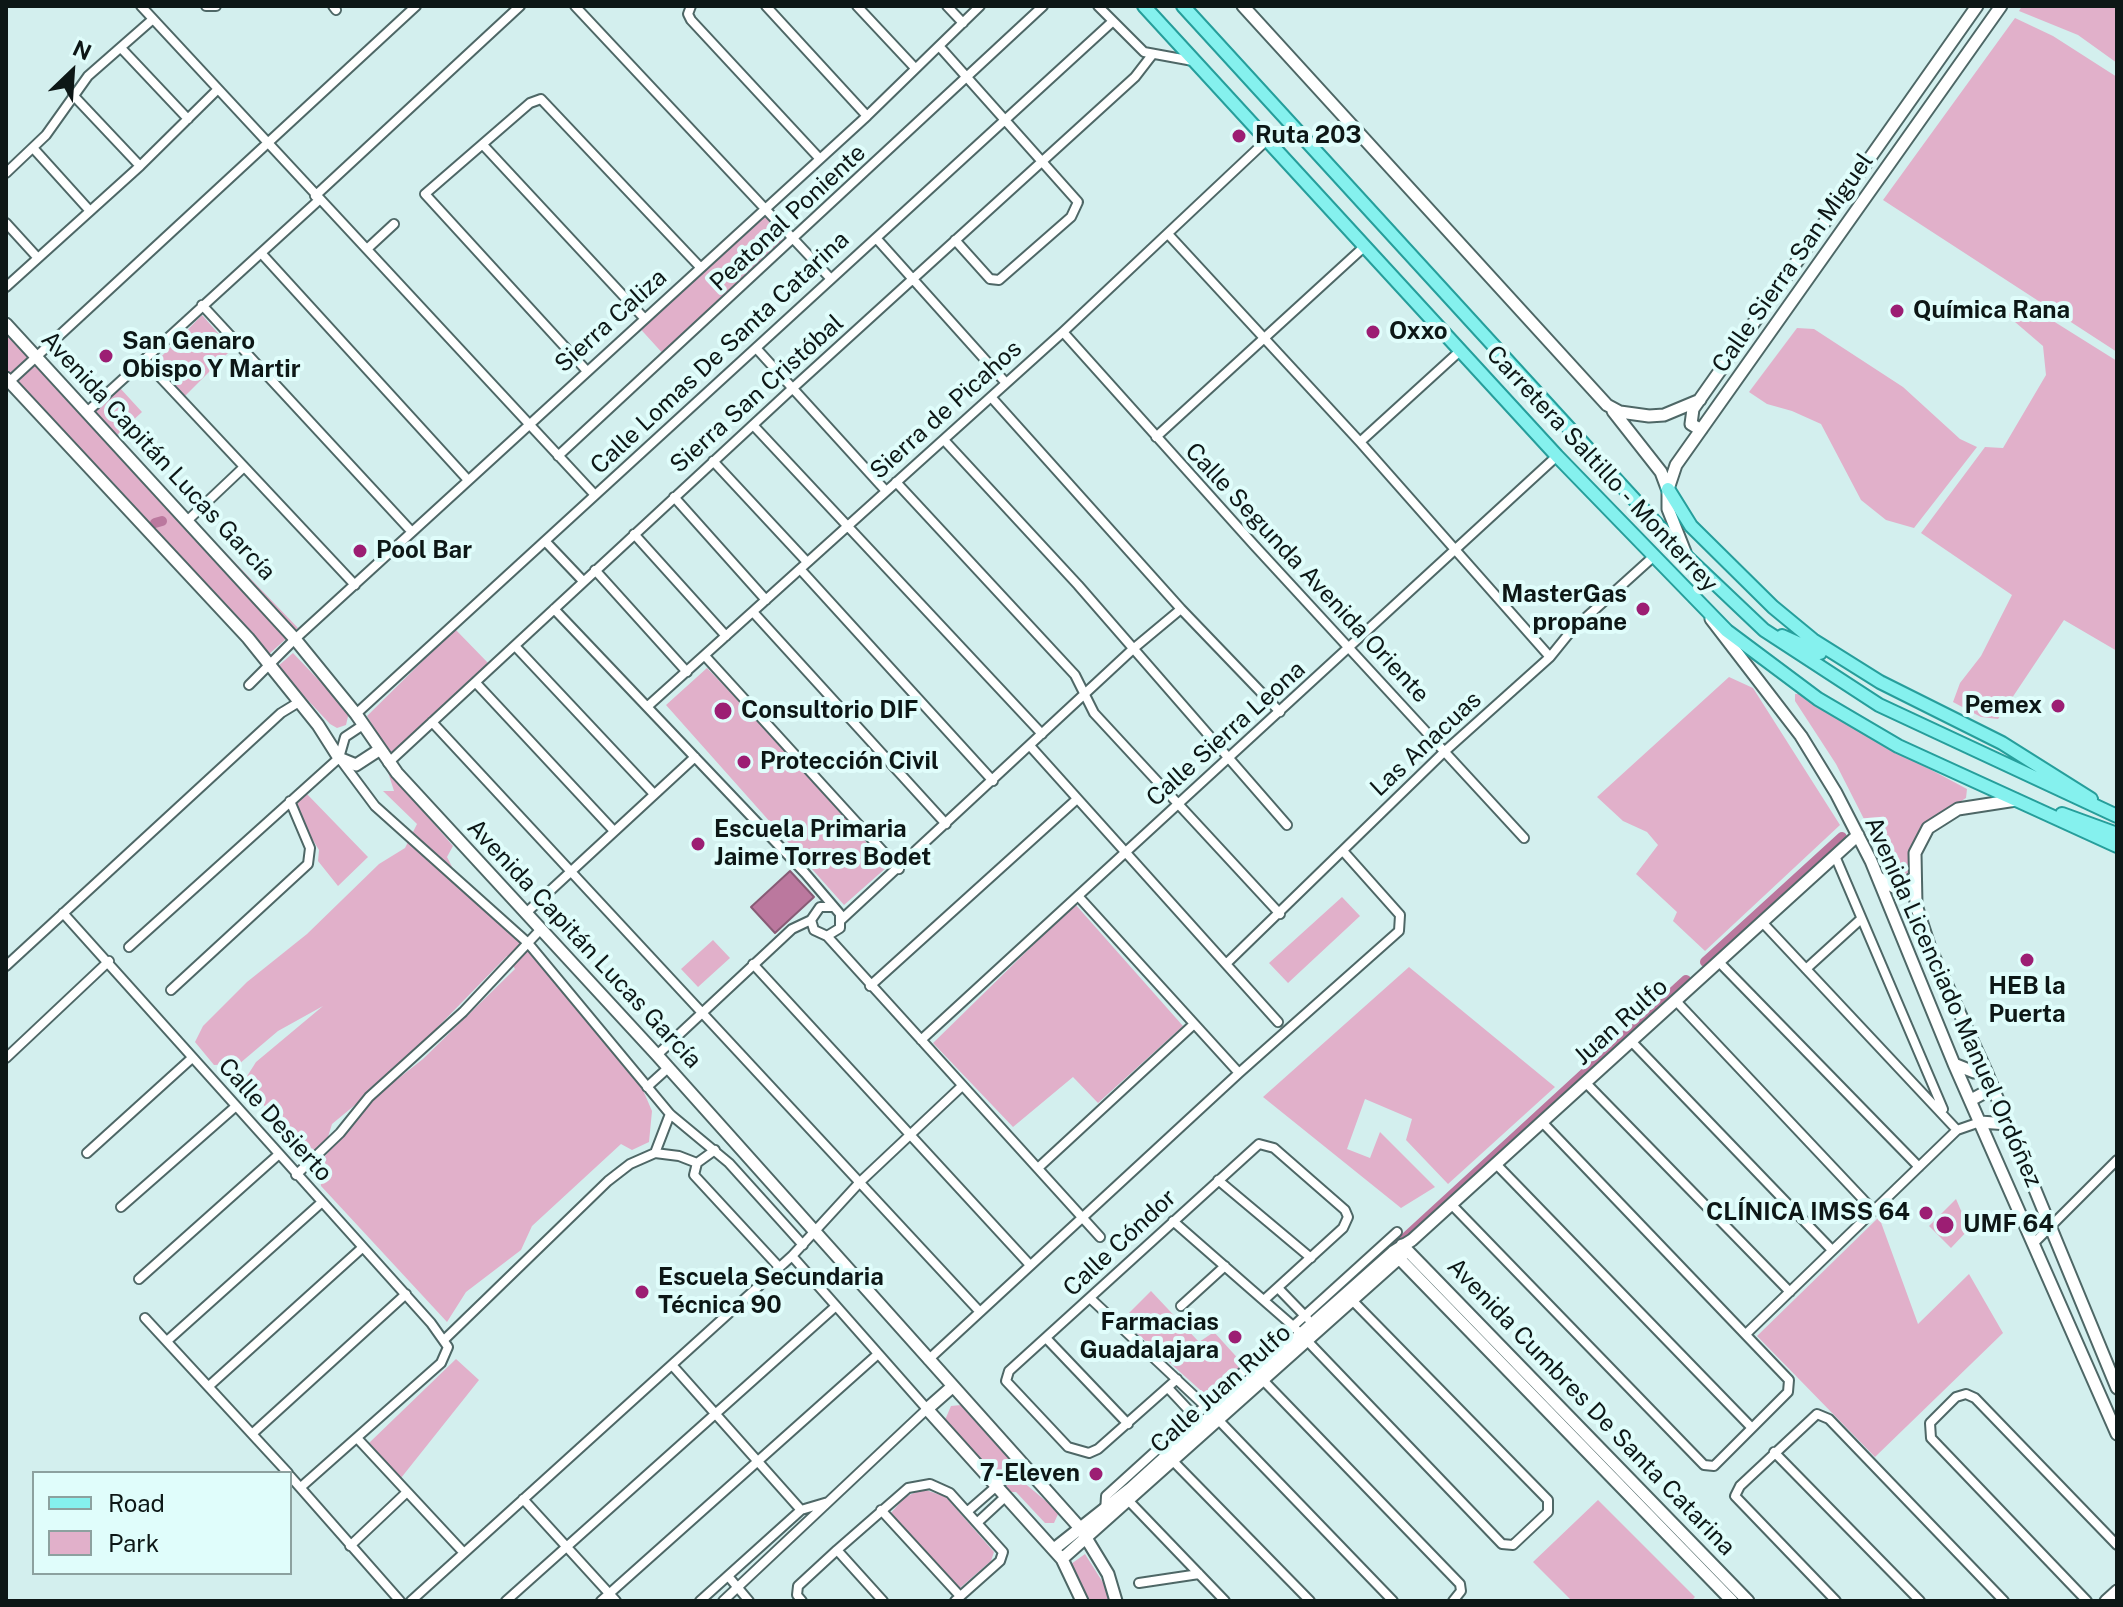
<!DOCTYPE html>
<html>
<head>
<meta charset="utf-8">
<style>
  body { margin:0 }
  #map { position:relative; width:2123px; height:1607px; overflow:hidden; background:#d3efee; font-family:"Public Sans",sans-serif }
  canvas { display:block }
  .frame { position:absolute; inset:0; border:8px solid #0d1716; pointer-events:none }
  .legend { position:absolute; left:32px; top:1471px; width:260px; height:104px; box-sizing:border-box; background:#e0fdfb; border:2px solid #8ca19f; margin:0; padding:10px 14px; list-style:none; font-size:24px; color:#0d1716 }
  .legend li { display:flex; align-items:center; gap:16px; height:40px }
  .legend b { width:40px; border:2px solid #8ca19f }
  .north { position:absolute; left:32px; top:32px; width:80px; height:80px; -webkit-text-stroke:6px #e0fdfb; paint-order:stroke; rotate:25deg; font-size:22px; font-weight:700; line-height:32px; text-align:center; color:#0d1716 }
  .north::after { content:''; display:block; margin:auto; width:28px; height:36px; background:#0d1716; clip-path:polygon(50% 0,100% 100%,50% 72%,0 100%) }
</style>
</head>
<body>
<div id="map">
<canvas width="2123" height="1607"></canvas>
<div class="frame"></div>
<ul class="legend">
<li><b style="height:10px;background:#85f1ee"></b>Road</li>
<li><b style="height:22px;background:#e1b0ca"></b>Park</li>
</ul>
<div class="north">N</div>
</div>
<script>
const g = document.querySelector('canvas').getContext('2d');
g.lineJoin = 'round';
function fillPath(path, color) {
  g.fillStyle = color;
  g.fill(path, 'evenodd');
}
function toPath(rows) {
  const path = new Path2D();
  for (const r of rows) {
    path.moveTo(r[0], r[1]);
    for (let i = 2; i < r.length; i += 2) path.lineTo(r[i], r[i + 1]);
  }
  return path;
}
function stroke(path, color, width, dash) {
  g.strokeStyle = color;
  g.lineWidth = width;
  g.lineCap = dash ? 'butt' : 'round';
  g.setLineDash(dash || []);
  g.stroke(path);
}
function write(font, color, halo, rows, align = 'center') {
  g.font = font + ' "Public Sans",sans-serif';
  g.lineWidth = 8;
  g.setLineDash([]);
  g.textBaseline = 'middle';
  g.strokeStyle = halo;
  g.fillStyle = color;
  for (const [text, x, y, turn = 0] of rows) {
    g.save();
    g.translate(x, y);
    g.rotate((+turn || 0) * Math.PI / 180);
    g.textAlign = isNaN(turn) ? turn : align;
    if (halo) g.strokeText(text, 0, 0);
    g.fillText(text, 0, 0);
    g.restore();
  }
}
fillPath(toPath([
  [2022,6,2117,6,2117,63,2078,35,2019,11],
  [2015,18,2053,36,2117,77,2117,352,1883,200],
  [766,205,796,238,666,357,635,323],
  [2014,304,2026,304,2117,361,2117,651,2064,620,1998,719,1981,717,1953,702,1960,683,1981,656,2012,595,1921,533,1985,447,2003,448,2046,375,2043,346,2008,316],
  [202,315,232,349,185,396,155,363],
  [6,324,298,628,268,655,6,378],
  [1797,328,1814,329,1903,387,1960,439,1977,447,1914,528,1886,520,1861,500,1821,424,1792,411,1767,404,1749,392],
  [120,388,142,412,117,435,95,411],
  [455,629,490,665,391,756,367,716],
  [293,653,349,712,346,725,337,728,330,724,277,667],
  [707,668,805,770,887,867,844,905,666,705],
  [1729,677,1753,688,1840,825,1705,951,1673,921,1677,912,1636,874,1658,845,1647,832,1623,821,1597,797],
  [1795,694,1802,694,1864,734,1967,789,1966,798,1931,820,1910,882,1897,884,1836,764,1795,701],
  [387,769,453,846,447,857,464,890,515,935,565,989,640,1083,652,1111,649,1142,632,1150,621,1144,532,1226,521,1250,466,1292,447,1322,321,1186,320,1162,339,1139,343,1122,423,1059,515,969,507,956,390,1076,332,1124,328,1137,307,1158,244,1081,256,1062,323,1006,278,1031,239,1064,214,1065,195,1042,203,1026,247,982,307,934,379,864,405,848,417,824,383,791,394,791],
  [305,792,368,857,338,886,318,861,319,850,297,814,297,803],
  [1342,897,1360,916,1288,983,1269,963],
  [1075,904,1183,1026,1098,1103,1073,1077,1013,1127,933,1043],
  [713,940,730,958,698,987,681,969],
  [1409,967,1555,1087,1448,1184,1406,1140,1412,1119,1365,1099,1347,1149,1370,1158,1380,1132,1435,1187,1401,1208,1263,1097],
  [1956,1199,1969,1229,1951,1248,1929,1226],
  [1879,1217,1918,1324,1969,1274,2003,1333,1875,1457,1757,1336],
  [1151,1291,1199,1342,1214,1332,1243,1364,1208,1397,1122,1320],
  [456,1359,479,1380,401,1478,369,1443],
  [961,1405,1020,1469,1006,1471,997,1479,945,1420,951,1406],
  [1022,1481,1059,1512,1054,1523,1045,1523,1016,1492,1009,1492,1006,1485],
  [923,1489,946,1497,994,1552,991,1561,960,1588,890,1514,905,1497],
  [1598,1500,1695,1597,1691,1601,1572,1601,1533,1562],
  [1085,1554,1107,1589,1109,1601,1087,1601,1071,1564]
]), '#e1b0ca');
const water = toPath([
  [790,871,814,897,775,933,751,907,790,871]
]);
fillPath(water, '#bb789e');
stroke(water, '#875b75', 2);
stroke(toPath([
  [155,523,162,521],
  [1705,962,1842,837],
  [1396,1240,1404,1239,1686,980]
]), '#bb789e', 10);
const street = toPath([
  [141,6,595,495],
  [206,6,216,6],
  [333,6,336,10],
  [575,6,830,278],
  [691,6,688,14,691,20,820,159],
  [766,6,867,116],
  [857,6,915,68],
  [947,6,963,23],
  [1098,6,1144,52,1193,61],
  [939,46,1078,202,1071,217,999,280,990,279,955,240],
  [121,48,188,119],
  [73,95,140,166],
  [484,146,644,318],
  [34,149,90,211],
  [6,173,46,135,88,76,153,19],
  [315,196,520,6],
  [6,223,37,257],
  [1168,234,1360,442,1550,657],
  [876,238,1006,383],
  [367,249,394,224],
  [261,253,468,480],
  [6,287,140,166,217,90],
  [202,305,412,532],
  [1063,332,1254,545,1524,838],
  [756,348,886,491],
  [144,360,355,585],
  [586,370,425,194,530,103,541,99,700,267],
  [9,382,416,6],
  [991,397,1181,609,1280,712],
  [88,411,319,200],
  [753,425,1042,734],
  [1156,437,1365,246],
  [944,440,1078,585,1287,825],
  [1360,442,1461,350],
  [558,456,1043,6],
  [713,461,807,562],
  [896,482,1075,675,1094,713,1280,914],
  [674,497,766,600],
  [188,520,244,467],
  [634,534,726,636],
  [545,541,583,581],
  [800,569,993,781],
  [595,570,687,672],
  [554,609,805,873,840,914,840,928,827,936],
  [753,612,946,824],
  [515,646,654,794],
  [705,656,899,869],
  [476,683,614,831],
  [249,685,295,639,867,116,980,6],
  [648,706,1063,332,1268,139],
  [356,714,1112,22],
  [432,722,980,1312],
  [1031,747,1278,1022],
  [340,759,375,806,528,943,670,1114,729,1163,803,1245],
  [388,763,794,387,1135,77,1152,55],
  [1835,856,1943,1109],
  [1078,896,1239,1073],
  [63,913,431,1323,448,1347,441,1363,301,1487],
  [526,913,695,757],
  [811,920,814,930,827,936],
  [841,920,1133,649,1181,609],
  [1762,922,1957,1130],
  [827,936,1100,1237],
  [129,947,339,758,345,737,363,725],
  [1228,962,1444,752,1550,657,1571,631,1653,557],
  [1719,962,1919,1167],
  [753,964,1030,1265],
  [6,966,281,713,299,702],
  [1806,969,1861,919],
  [870,986,1077,799],
  [171,990,308,864,310,848,290,801],
  [1676,1001,1874,1211],
  [921,1040,1557,456],
  [1631,1041,1832,1250],
  [657,1055,792,929,811,920,820,907,831,907],
  [6,1058,109,961],
  [1586,1083,1790,1292],
  [647,1087,668,1068],
  [715,1150,697,1163,694,1175,779,1267],
  [87,1153,192,1058],
  [655,1153,679,1156,697,1163],
  [1497,1165,1752,1428],
  [1038,1168,1194,1024],
  [296,1175,340,1133,369,1097,463,1012,541,929],
  [1218,1180,1311,1258],
  [1452,1205,1704,1465,1714,1466,1788,1392,1789,1380,1543,1123],
  [121,1207,235,1107],
  [1173,1221,1293,1326,1502,1544,1513,1545,1548,1512,1548,1500,1351,1299],
  [2034,1243,2117,1160],
  [139,1279,278,1155],
  [1278,1288,1307,1318],
  [1091,1299,1205,1406,1393,1601],
  [1181,1306,1225,1266],
  [145,1318,288,1473],
  [1746,1334,1957,1130,1980,1122],
  [1046,1338,1128,1424],
  [445,1339,608,1181,630,1164,655,1153,670,1114],
  [167,1341,321,1203],
  [928,1360,1239,1073,1399,931,1400,915,1343,851],
  [672,1365,801,1510],
  [1260,1377,1460,1584,1461,1591,1453,1601],
  [1177,1379,1098,1449,1089,1453,1068,1447,1006,1381,1009,1371,1259,1144,1274,1148,1345,1210,1348,1217,1343,1228,1264,1300],
  [209,1386,362,1248],
  [1168,1388,1197,1419],
  [252,1434,406,1294],
  [357,1438,464,1553],
  [1774,1452,1920,1601],
  [1171,1459,1310,1601],
  [290,1476,400,1601],
  [1126,1498,1225,1601],
  [523,1499,616,1601],
  [881,1510,960,1596],
  [968,1511,1007,1477,1032,1475],
  [1105,1513,1106,1496,1397,1232],
  [978,1522,1005,1497],
  [350,1546,407,1492],
  [837,1550,883,1601],
  [728,1576,749,1601],
  [1139,1583,1199,1574],
  [411,1601,792,1256,860,1182,962,1086],
  [506,1601,836,1306],
  [601,1601,878,1354],
  [700,1601,801,1510,828,1502],
  [723,1601,927,1409,792,1256],
  [802,1601,797,1595,798,1586,837,1550,908,1488,930,1484,950,1493,1003,1552,1000,1561,955,1601],
  [1836,1601,1735,1496,1740,1486,1817,1414,1829,1419,2004,1601],
  [2087,1601,1931,1438,1930,1423,1956,1397,1966,1394,1975,1398,2117,1545]
]);
const secondary = toPath([
  [1243,6,1607,405,1620,412,1649,416,1664,415,1700,400],
  [6,324,295,639,356,714,397,773,657,1055,1080,1528,1108,1574,1116,1601],
  [6,378,248,638,318,725,339,758,356,765,379,750],
  [1613,411,1661,472,1667,488],
  [1701,430,1691,424,1693,409,1977,6],
  [1685,552,1668,509,1668,489,1676,465,2001,6],
  [1711,619,1801,736,1836,793,1871,861,1954,1064,2117,1434],
  [2016,800,1958,809,1928,828,1915,853,1916,905,1930,948,1986,1071,2117,1388],
  [1879,878,1899,890,1909,886,1912,879],
  [1954,1064,1974,1072,1986,1071],
  [1971,1100,1993,1088],
  [1980,1122,2008,1124],
  [1402,1245,1748,1601],
  [1393,1252,1732,1601],
  [952,1387,927,1409,1062,1559,1082,1601],
  [1054,1549,1131,1488,1312,1324,1393,1252,1412,1240,1858,835],
  [1062,1559,1405,1253],
  [2106,1601,2117,1591]
]);
const primary = toPath([
  [1144,6,1557,456,1727,631,1818,699,1898,746,2117,846],
  [1183,6,1686,556,1764,630,1879,705,2117,816],
  [1668,489,1691,526,1773,607,1813,640,1880,682,2002,743,2091,799],
  [1782,636,1820,653],
  [2062,814,2117,834]
]);
stroke(street, '#4e6766', 12);
stroke(secondary, '#4e6766', 15);
stroke(primary, '#269e9b', 16);
stroke(street, '#fff', 8);
stroke(secondary, '#fff', 11);
stroke(primary, '#85f1ee', 12);
for (const [x, y, r, color] of [
  [1239,136,8,"#9c1e73"],
  [1897,311,8,"#9c1e73"],
  [1373,332,8,"#9c1e73"],
  [106,356,8,"#9c1e73"],
  [360,551,8,"#9c1e73"],
  [1643,609,8,"#9c1e73"],
  [2058,706,8,"#9c1e73"],
  [723,711,10,"#9c1e73"],
  [744,762,8,"#9c1e73"],
  [698,844,8,"#9c1e73"],
  [2027,960,8,"#9c1e73"],
  [1926,1213,8,"#9c1e73"],
  [1945,1225,10,"#9c1e73"],
  [642,1292,8,"#9c1e73"],
  [1235,1337,8,"#9c1e73"],
  [1096,1474,8,"#9c1e73"]
]) {
  const dot = new Path2D();
  dot.arc(x, y, r, 0, 2 * Math.PI);
  g.fillStyle = color;
  g.fill(dot);
  stroke(dot, '#e0fdfb', 3);
}
write('bold 24px', '#0d1716', '#e0fdfb', [
  ["Ruta 203",1255,136],
  ["Química Rana",1913,311],
  ["Oxxo",1389,332],
  ["San Genaro",122,342],
  ["Obispo Y Martir",122,370],
  ["Pool Bar",376,551],
  ["MasterGas",1627,595,"right"],
  ["propane",1627,623,"right"],
  ["Pemex",2042,706,"right"],
  ["Consultorio DIF",741,711],
  ["Protección Civil",760,762],
  ["Escuela Primaria",714,830],
  ["Jaime Torres Bodet",714,858],
  ["HEB la",2027,987,"center"],
  ["Puerta",2027,1015,"center"],
  ["CLÍNICA IMSS 64",1910,1213,"right"],
  ["UMF 64",1963,1225],
  ["Escuela Secundaria",658,1278],
  ["Técnica 90",658,1306],
  ["Farmacias",1219,1323,"right"],
  ["Guadalajara",1219,1351,"right"],
  ["7-Eleven",1080,1474,"right"]
], 'left');
write('24px', '#0d1716', '#e0fdfb', [
  ["Peatonal Poniente",788,218,-43],
  ["Calle Sierra San Miguel",1793,263,-55],
  ["Sierra Caliza",611,321,-42],
  ["Calle Lomas De Santa Catarina",720,353,-43],
  ["Sierra San Cristóbal",757,394,-42],
  ["Sierra de Picahos",946,410,-42],
  ["Avenida Capitán Lucas García",158,456,47],
  ["Carretera Saltillo - Monterrey",1602,469,47],
  ["Calle Segunda Avenida Oriente",1307,573,47],
  ["Calle Sierra Leona",1226,734,-42],
  ["Las Anacuas",1426,744,-43],
  ["Avenida Capitán Lucas García",584,944,47],
  ["Avenida Licenciado Manuel Ordóñez",1953,1002,66],
  ["Juan Rulfo",1621,1022,-42],
  ["Calle Desierto",275,1120,48],
  ["Calle Cóndor",1120,1243,-43],
  ["Calle Juan Rulfo",1221,1389,-42],
  ["Avenida Cumbres De Santa Catarina",1591,1407,46]
]);
</script>
</body>
</html>
